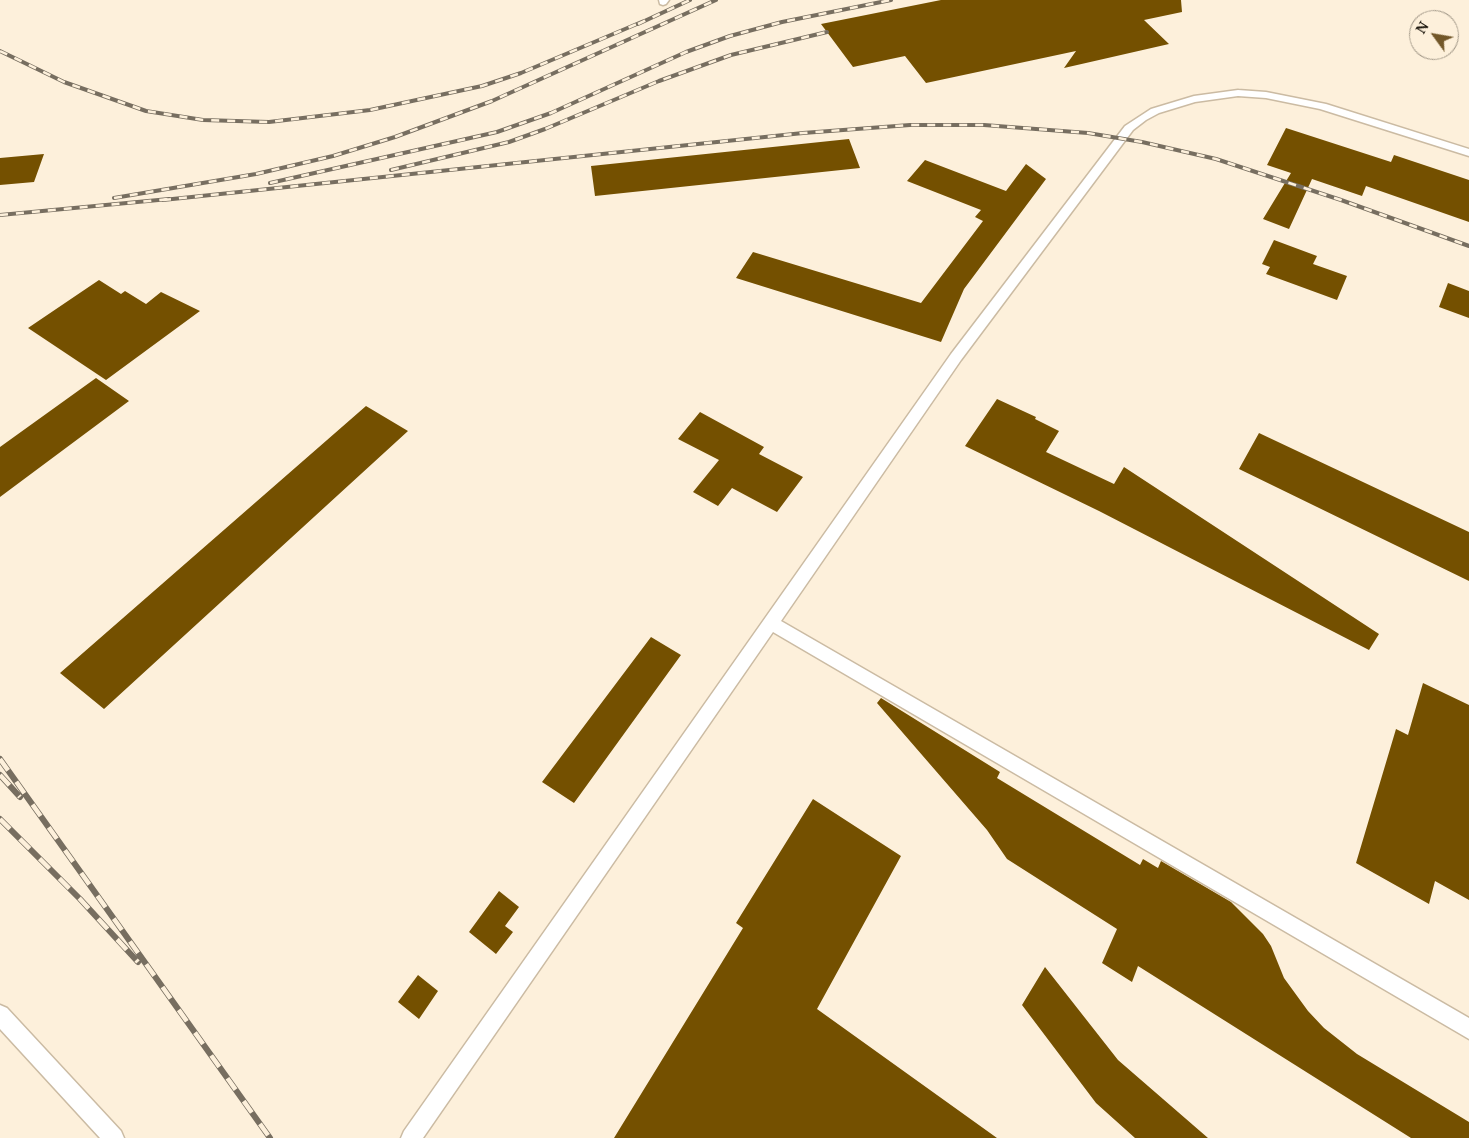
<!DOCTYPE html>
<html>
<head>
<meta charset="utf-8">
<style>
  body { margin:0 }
  #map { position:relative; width:1469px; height:1138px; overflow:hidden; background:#fdf0db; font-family:"Noto Serif",serif }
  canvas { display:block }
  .north { position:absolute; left:1409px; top:10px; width:50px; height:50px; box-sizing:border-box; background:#fdf0db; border:1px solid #a19787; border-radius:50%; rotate:302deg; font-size:14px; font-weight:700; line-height:20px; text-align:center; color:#171209 }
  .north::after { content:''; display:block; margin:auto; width:18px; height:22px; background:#725729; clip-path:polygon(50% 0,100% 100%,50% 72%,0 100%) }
</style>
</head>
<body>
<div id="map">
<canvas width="1469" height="1138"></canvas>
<div class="north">N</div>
</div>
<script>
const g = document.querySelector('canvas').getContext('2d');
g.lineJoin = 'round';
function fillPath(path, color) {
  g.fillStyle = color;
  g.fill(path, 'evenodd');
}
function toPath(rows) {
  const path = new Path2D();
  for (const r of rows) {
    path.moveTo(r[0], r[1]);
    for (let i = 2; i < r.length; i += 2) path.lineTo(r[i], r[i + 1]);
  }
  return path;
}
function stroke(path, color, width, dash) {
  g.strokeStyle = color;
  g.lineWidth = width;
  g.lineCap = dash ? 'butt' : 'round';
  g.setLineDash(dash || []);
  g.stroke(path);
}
fillPath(toPath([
  [941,0,1181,0,1182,12,1144,20,1169,44,1064,68,1076,51,926,83,905,56,853,67,821,24],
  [1286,128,1391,162,1394,155,1469,180,1469,222,1366,186,1362,196,1312,179,1289,229,1263,219,1291,173,1267,165],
  [849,139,860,168,595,196,591,166],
  [44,154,34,182,0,185,0,158],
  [925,160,1006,191,1026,164,1046,179,964,289,941,342,736,278,753,252,921,303,983,221,975,217,981,210,907,181],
  [1274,240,1317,256,1313,264,1347,276,1337,300,1266,274,1270,267,1262,264],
  [99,280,121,294,125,291,146,304,161,292,200,311,106,380,28,328],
  [1448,283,1469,291,1469,318,1439,307],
  [96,378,129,401,0,497,0,447],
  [997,399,1036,417,1035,419,1059,431,1046,452,1114,484,1124,467,1379,634,1369,650,1099,511,965,446],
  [366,406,408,431,104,709,60,673],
  [700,412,764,447,759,454,803,477,777,512,732,488,718,506,693,492,719,460,678,439],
  [1259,433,1469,532,1469,581,1239,469],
  [651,637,681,655,574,803,542,782],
  [1423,683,1469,705,1469,900,1435,881,1429,904,1356,863,1396,729,1408,735],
  [881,698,1000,772,997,778,1140,865,1143,859,1158,868,1161,861,1231,902,1263,934,1271,946,1284,978,1308,1011,1324,1028,1357,1054,1469,1122,1469,1138,1411,1138,1138,966,1132,982,1102,963,1117,929,1007,859,987,830,877,703],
  [813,799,901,856,817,1009,997,1138,614,1138,743,928,736,923],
  [499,891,519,907,505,926,513,932,496,954,469,932],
  [1045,967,1118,1060,1208,1138,1135,1138,1096,1103,1022,1005],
  [418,975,438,991,419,1019,398,1002]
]), '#745000');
const service = toPath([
  [659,0,669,0,666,4,663,5,660,4,659,0],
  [1238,90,1266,92,1326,104,1469,149,1469,156,1320,109,1266,98,1238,96,1195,102,1159,113,1146,120,1133,130,961,360,781,621,1469,1018,1469,1039,773,632,423,1138,401,1138,404,1131,951,354,1125,126,1151,109,1194,96,1238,90],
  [0,1005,7,1008,121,1131,124,1138,100,1138,0,1029,0,1005]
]);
stroke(service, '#cbbba3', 3);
fillPath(service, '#fff');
const railFar1 = toPath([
  [638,24,690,0],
  [0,51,64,82,146,111,203,120,269,122,370,110,482,86,521,73,644,21],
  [391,170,509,142,545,129,659,81,731,55,827,32],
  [270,183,497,132,551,113,686,52,730,36,782,22,891,0],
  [114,198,256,174,333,156,395,137,492,101,716,0],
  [163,200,803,133,910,125,984,125,1088,133,1142,142,1216,159,1341,200,1469,246],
  [0,215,169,199]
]);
const rail = toPath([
  [0,759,270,1138],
  [0,775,20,797],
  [0,819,80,899,138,962]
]);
stroke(railFar1, '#776e60', 4);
stroke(rail, '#776e60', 6);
stroke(railFar1, '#fdf0db', 2.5, [8]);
stroke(rail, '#fdf0db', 4.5, [14]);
</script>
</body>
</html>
